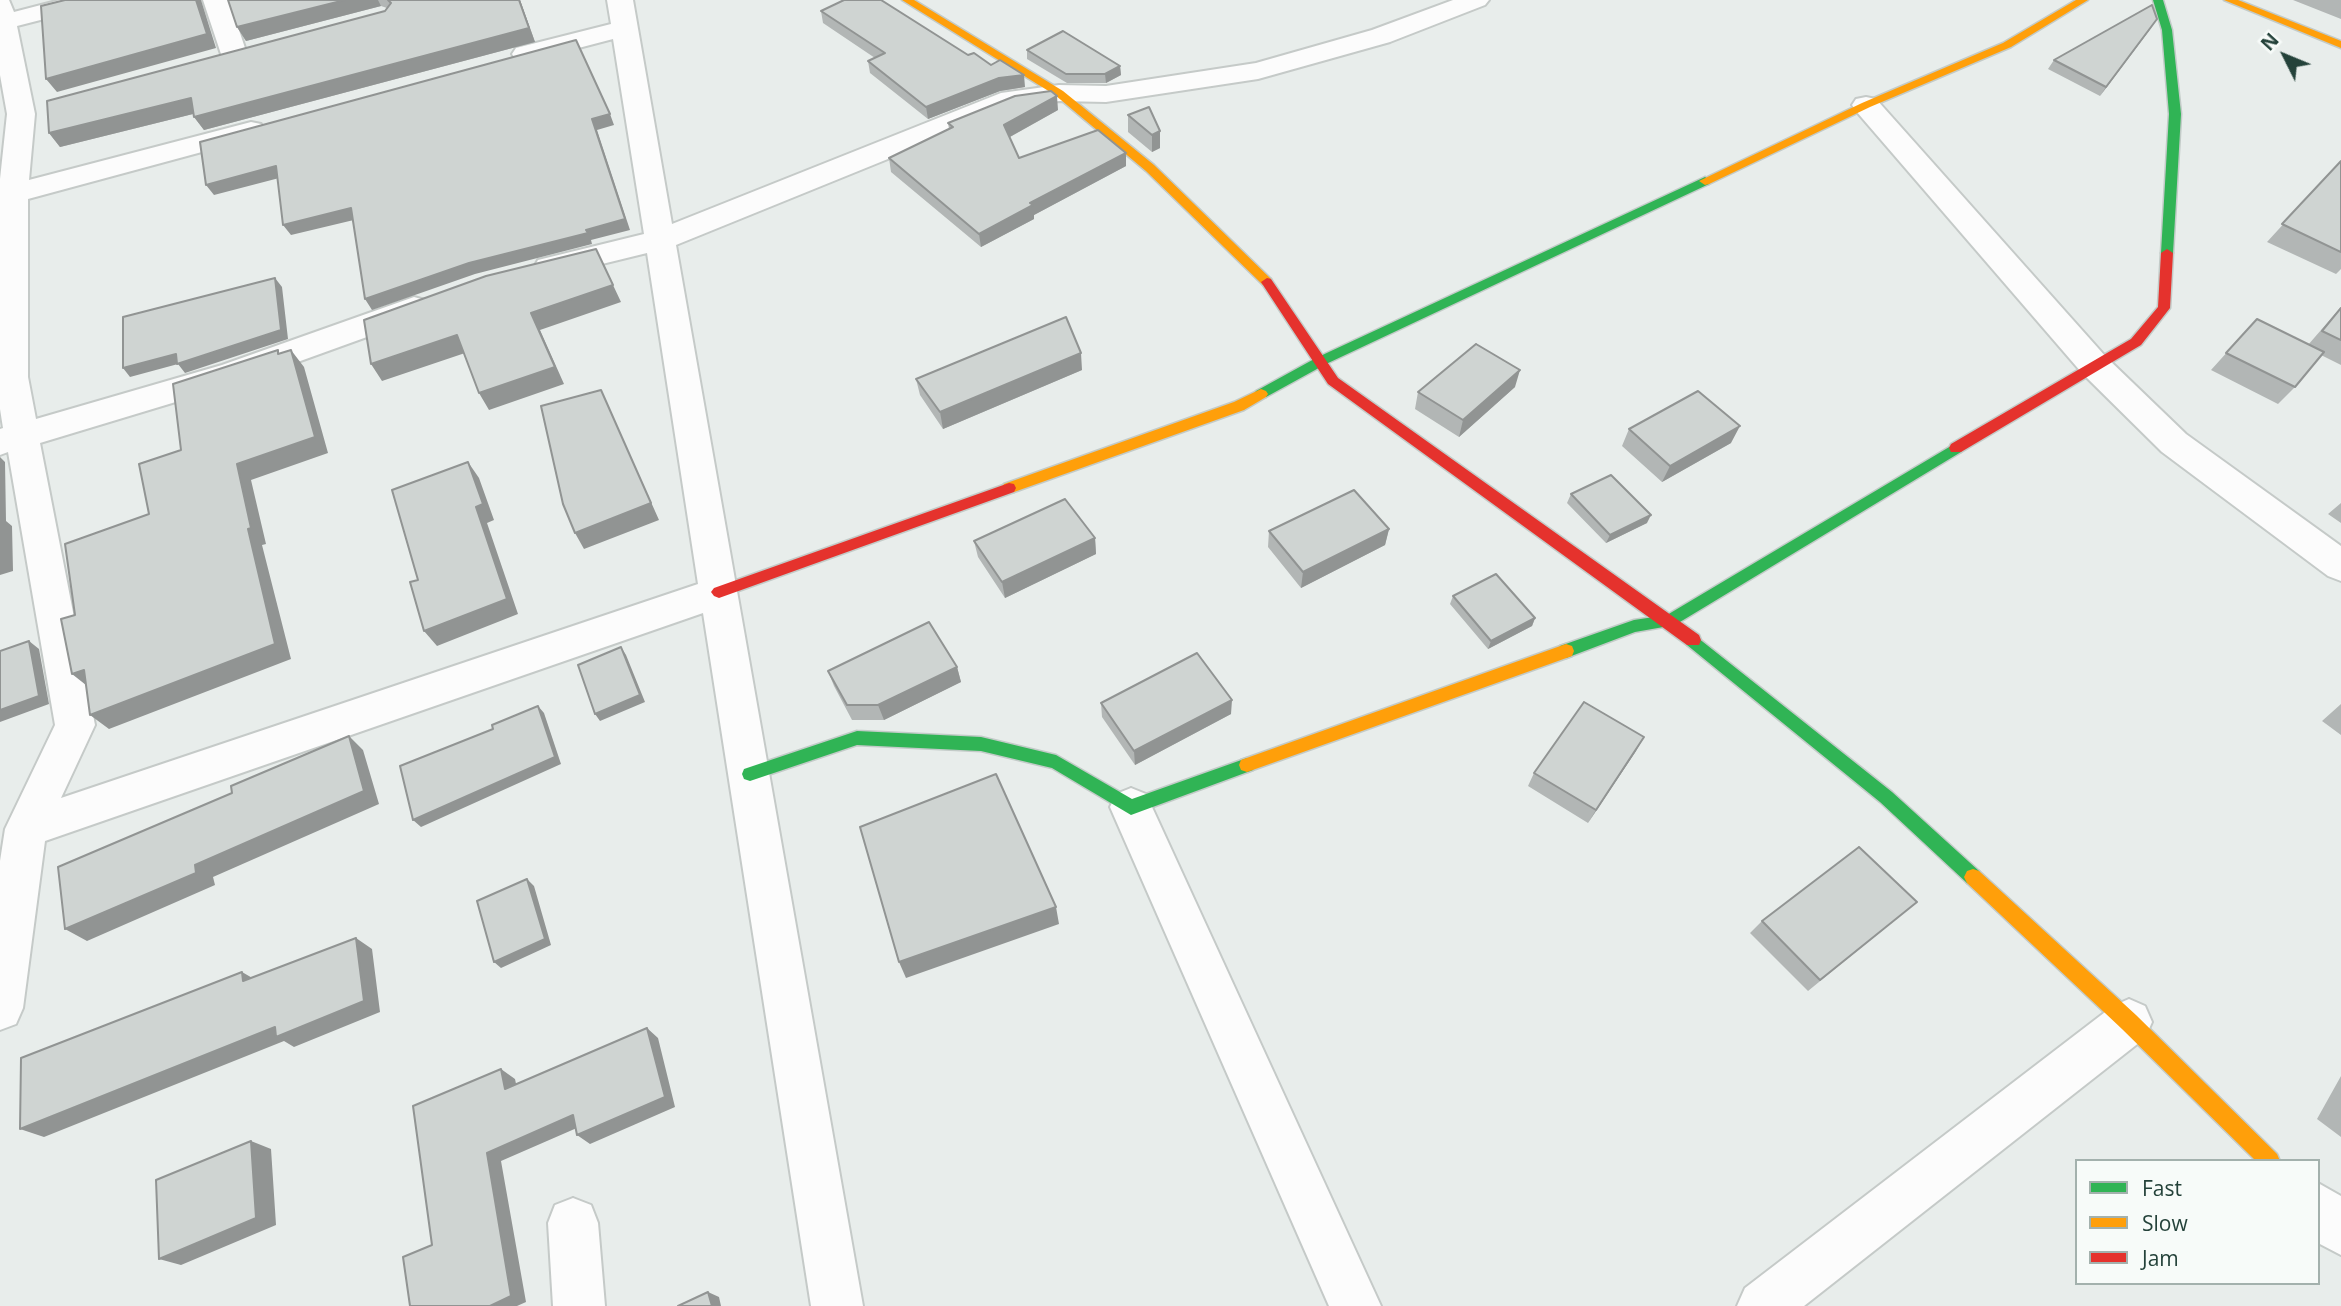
<!DOCTYPE html>
<html>
<head>
<meta charset="utf-8">
<style>
  body { margin:0 }
  #map { position:relative; width:2341px; height:1306px; overflow:hidden; background:#e8edeb; font-family:"Open Sans",sans-serif }
  canvas { display:block }
  .legend { position:absolute; left:2075px; top:1159px; width:245px; height:126px; box-sizing:border-box; background:#f7fbf9; border:2px solid #a3b1ad; margin:0; padding:9px 12px; list-style:none; font-size:21px; color:#24423a }
  .legend li { display:flex; align-items:center; gap:14px; height:35px }
  .legend b { width:35px; border:2px solid #a3b1ad }
  .north { position:absolute; left:2250px; top:21px; width:70px; height:70px; -webkit-text-stroke:5px #f7fbf9; paint-order:stroke; rotate:313deg; font-size:19px; font-weight:700; line-height:28px; text-align:center; color:#24423a }
  .north::after { content:''; display:block; margin:auto; width:24px; height:32px; background:#24423a; clip-path:polygon(50% 0,100% 100%,50% 72%,0 100%) }
</style>
</head>
<body>
<div id="map">
<canvas width="2341" height="1306"></canvas>
<ul class="legend">
<li><b style="height:9px;background:#30b455"></b>Fast</li>
<li><b style="height:9px;background:#ff9f0a"></b>Slow</li>
<li><b style="height:9px;background:#e5322d"></b>Jam</li>
</ul>
<div class="north">N</div>
</div>
<script>
const g = document.querySelector('canvas').getContext('2d');
g.lineJoin = 'round';
function toPath(rows) {
  const path = new Path2D();
  for (const r of rows) {
    path.moveTo(r[0], r[1]);
    for (let i = 2; i < r.length; i += 2) path.lineTo(r[i], r[i + 1]);
  }
  return path;
}
function stroke(path, color, width, dash) {
  g.strokeStyle = color;
  g.lineWidth = width;
  g.lineCap = dash ? 'butt' : 'round';
  g.setLineDash(dash || []);
  g.stroke(path);
}
function fillPath(path, color) {
  g.fillStyle = color;
  g.fill(path, 'evenodd');
}
const street = toPath([
  [0,0,9,0,14,12,60,0,103,0,99,5,17,26,35,114,29,180,251,122,261,124,265,130,261,136,28,199,28,377,36,419,222,365,414,297,425,300,430,308,425,316,245,381,40,443,95,725,61,798,698,584,647,253,549,277,538,274,534,267,538,260,644,234,613,39,525,62,516,60,512,54,516,48,611,24,607,0,633,0,672,224,1001,93,1059,85,1106,86,1256,63,1372,30,1453,0,1489,0,1485,5,1390,42,1258,79,1106,102,1059,101,1016,107,676,245,863,1306,811,1306,703,613,45,841,23,1008,16,1024,0,1030,0,861,5,829,55,725,8,452,0,455,0,429,3,428,0,409,0,179,7,114,0,75,0,0],
  [203,0,229,0,247,54,243,60,234,62,225,60,221,54,203,0],
  [1866,97,1876,99,2106,357,2186,434,2341,546,2341,581,2328,576,2162,452,2082,373,1856,111,1852,105,1856,99,1866,97],
  [1131,788,1146,794,1381,1306,1329,1306,1110,807,1116,794,1131,788],
  [2129,999,2145,1006,2152,1022,2145,1038,1804,1306,1737,1306,1745,1288,2113,1006,2129,999],
  [2318,1183,2341,1196,2341,1255,2318,1243,2318,1183],
  [573,1198,591,1205,598,1223,605,1306,553,1306,548,1223,555,1205,573,1198]
]);
const fast = toPath([
  [2153,0,2163,0,2172,30,2181,114,2173,253,2167,257,2161,253,2169,114,2162,30,2153,0],
  [1705,177,1711,181,1709,184,1326,364,1266,397,1256,397,1254,394,1256,391,1316,358,1705,177],
  [1956,443,1961,444,1963,448,1961,452,1675,625,1635,632,1566,658,1560,656,1558,651,1560,646,1634,620,1667,615,1956,443],
  [1693,634,1892,792,1979,871,1982,877,1979,883,1973,885,1967,883,1880,802,1687,645,1685,640,1687,635,1693,634],
  [857,731,981,737,1056,755,1132,799,1247,758,1253,760,1255,765,1253,770,1131,815,1052,768,981,751,857,745,750,781,744,779,742,774,744,769,857,731]
]);
const slow = toPath([
  [902,0,914,0,1063,91,1154,165,1271,279,1271,285,1263,285,1146,171,1055,95,902,0],
  [2076,0,2088,0,2011,47,1870,107,1709,184,1705,185,1699,181,1862,103,2003,43,2076,0],
  [2224,0,2238,0,2341,41,2341,48,2224,0],
  [1261,389,1266,391,1268,394,1266,397,1244,410,1014,492,1004,492,1002,488,1004,484,1234,402,1261,389],
  [1566,644,1572,646,1574,651,1572,656,1247,772,1241,770,1239,765,1241,760,1566,644],
  [1973,869,1979,871,2136,1015,2277,1154,2280,1161,2256,1161,2122,1029,1967,883,1964,877,1967,871,1973,869]
]);
const jam = toPath([
  [2167,249,2173,253,2170,308,2141,345,1961,452,1951,452,1949,448,1951,444,2131,339,2158,307,2161,253,2167,249],
  [1267,278,1271,279,1338,378,1699,635,1701,640,1699,645,1687,645,1328,384,1261,282,1267,278],
  [1009,483,1014,484,1016,488,1014,492,719,598,714,596,711,592,714,588,1009,483]
]);
stroke(street, '#c5cac8', 4);
stroke(fast, '#c3cbc8', 3);
stroke(slow, '#c3cbc8', 3);
stroke(jam, '#c3cbc8', 3);
fillPath(street, '#fcfcfc');
fillPath(fast, '#30b455');
fillPath(slow, '#ff9f0a');
fillPath(jam, '#e5322d');
fillPath(toPath([
  [228,0,520,0,535,42,204,130,194,117,193,114,60,147,49,133,385,11,387,8,381,6,246,41,237,27],
  [2293,0,2341,0,2341,19],
  [821,11,968,55,991,65,1025,87,1000,91,928,119,870,73,868,61,875,58,823,23],
  [2151,28,2100,96,2048,69,2054,60],
  [1027,50,1120,66,1121,75,1106,83,1067,83,1027,59],
  [1149,107,1160,148,1152,152,1128,132,1128,115],
  [1058,110,1010,137,1019,158,1126,153,1126,166,1034,215,1034,219,981,247,891,172,889,158,949,129,948,123],
  [2341,161,2341,269,2336,274,2267,242],
  [2341,307,2341,365,2321,355,2295,387,2278,404,2211,370,2257,319,2308,345],
  [1082,370,943,429,920,395,916,379],
  [1515,387,1459,437,1415,409,1418,392],
  [1629,429,1731,443,1662,482,1622,446],
  [1571,494,1647,523,1606,543,1567,503],
  [2341,503,2341,523,2328,514],
  [1389,529,1385,545,1301,588,1268,547,1269,531],
  [1095,538,1096,554,1005,598,978,557,974,541],
  [1453,596,1535,618,1532,626,1488,649,1450,604],
  [957,667,961,682,884,720,852,720,834,686,828,671],
  [1101,703,1231,714,1135,765,1102,717],
  [2341,704,2341,735,2322,721],
  [1636,751,1588,823,1528,786,1534,773],
  [1917,902,1808,991,1750,933,1762,921],
  [2341,1076,2341,1137,2317,1119]
]), '#b2b6b5');
fillPath(toPath([
  [196,0,201,0,216,48,57,92,46,79],
  [345,0,378,0,381,6,246,41,237,27],
  [519,0,520,0,535,42,204,130,194,117],
  [2157,19,2151,28,2100,96,2106,87],
  [1120,66,1121,75,1106,83,1105,74],
  [1024,75,1025,87,1000,91,928,119,926,107,999,78],
  [1057,96,1058,110,1006,139,1004,125],
  [191,98,201,112,60,147,49,133],
  [610,114,614,125,597,130,630,230,591,240,592,244,475,274,372,310,365,299,469,263,586,230,592,119],
  [1160,131,1160,148,1152,152,1152,135],
  [1126,153,1126,166,1034,215,1034,219,981,247,979,234,1030,203],
  [276,166,283,177,214,195,206,185],
  [351,208,358,219,291,235,283,225],
  [275,278,282,287,288,339,185,373,178,364,130,377,123,368],
  [613,285,621,302,540,330,564,384,489,410,479,393,531,313],
  [457,335,468,352,382,381,371,364],
  [291,350,304,367,328,453,251,480,266,544,262,545,291,659,109,729,90,715,248,529,237,464],
  [1081,353,1082,370,943,429,940,412],
  [1520,370,1515,387,1459,437,1463,420],
  [601,390,659,520,584,549,575,533],
  [1740,426,1731,443,1662,482,1670,466],
  [0,457,5,462,6,521,12,526,13,571,0,575],
  [468,462,479,478,494,520,487,523,518,614,437,646,424,631,476,507],
  [1651,515,1647,523,1606,543,1610,535],
  [1389,529,1385,545,1301,588,1303,572],
  [1095,538,1096,554,1005,598,1002,582],
  [1535,618,1532,626,1488,649,1491,641],
  [29,641,39,649,49,704,0,722,0,710],
  [621,647,626,655,645,702,600,721,595,714],
  [957,667,961,682,884,720,878,705],
  [84,670,91,689,72,674],
  [1232,700,1231,714,1135,765,1134,751],
  [538,706,544,713,561,764,421,827,413,820],
  [349,736,363,750,379,804,213,877,215,885,87,941,65,929,195,865],
  [1644,737,1636,751,1588,823,1596,810],
  [527,879,534,886,551,945,501,968,494,962],
  [1056,907,1059,924,906,978,899,962],
  [356,938,372,949,380,1012,294,1047,284,1041,44,1137,20,1129],
  [242,972,261,983,243,981],
  [647,1028,658,1038,675,1107,590,1144,577,1135],
  [501,1069,515,1079,519,1098,505,1089],
  [573,1115,586,1124,501,1161,526,1302,517,1306,490,1306,487,1153],
  [251,1141,271,1149,276,1225,181,1265,159,1259],
  [708,1292,719,1297,721,1306,712,1306]
]), '#919493');
const building = toPath([
  [65,0,196,0,207,34,46,79,41,6,65,0],
  [228,0,345,0,237,27,228,0],
  [388,0,519,0,529,28,194,117,191,98,49,133,47,101,385,11,391,3,388,0],
  [844,0,881,0,968,55,974,53,991,65,1000,60,1024,75,999,78,926,107,868,61,885,53,821,11,844,0],
  [2152,5,2157,19,2106,87,2054,60,2152,5],
  [1063,31,1120,66,1105,74,1066,74,1027,50,1063,31],
  [576,40,610,114,592,119,625,219,586,230,588,233,469,263,365,299,351,208,283,225,276,166,206,185,200,142,576,40],
  [1051,91,1057,96,1004,125,1019,158,1098,130,1126,153,1030,203,1033,205,979,234,889,158,953,127,948,123,1015,96,1051,91],
  [1149,107,1160,131,1152,135,1128,115,1149,107],
  [2341,161,2341,252,2282,224,2341,161],
  [596,249,613,285,531,313,555,367,479,393,457,335,371,364,364,320,486,276,596,249],
  [275,278,281,330,177,364,176,354,123,368,123,317,275,278],
  [2341,308,2341,340,2322,331,2341,308],
  [1066,317,1081,353,940,412,916,379,1066,317],
  [2257,319,2324,352,2295,387,2226,353,2257,319],
  [1476,344,1520,370,1463,420,1418,392,1476,344],
  [278,350,278,354,291,350,315,437,237,464,251,528,248,529,275,644,90,715,84,670,72,674,61,619,75,615,65,544,149,514,139,464,181,450,173,384,278,350],
  [601,390,651,503,575,533,563,504,541,406,601,390],
  [1698,391,1740,426,1670,466,1629,429,1698,391],
  [468,462,483,504,476,507,507,599,424,631,410,582,418,580,392,490,468,462],
  [1611,475,1651,515,1610,535,1571,494,1611,475],
  [1354,490,1389,529,1303,572,1269,531,1354,490],
  [1065,499,1095,538,1002,582,974,541,1065,499],
  [1496,574,1535,618,1491,641,1453,596,1496,574],
  [929,622,957,667,878,705,847,705,828,671,929,622],
  [29,641,39,696,0,710,0,651,29,641],
  [621,647,640,695,595,714,578,665,621,647],
  [1197,653,1232,700,1134,751,1101,703,1197,653],
  [1584,702,1644,737,1596,810,1534,773,1584,702],
  [538,706,555,757,413,820,400,766,493,729,492,725,538,706],
  [349,736,364,791,195,865,196,873,65,929,58,867,232,793,231,786,349,736],
  [996,774,1056,907,899,962,860,827,996,774],
  [1859,847,1917,902,1820,980,1762,921,1859,847],
  [527,879,545,939,494,962,477,901,527,879],
  [356,938,364,1001,276,1037,275,1027,20,1129,21,1058,242,972,243,981,356,938],
  [647,1028,665,1097,577,1135,573,1115,487,1153,511,1296,490,1306,410,1306,403,1257,432,1245,413,1106,501,1069,505,1089,647,1028],
  [251,1141,256,1218,159,1259,156,1180,251,1141],
  [708,1292,712,1306,678,1306,708,1292]
]);
fillPath(building, '#cfd4d2');
stroke(building, '#919493', 2);
</script>
</body>
</html>
